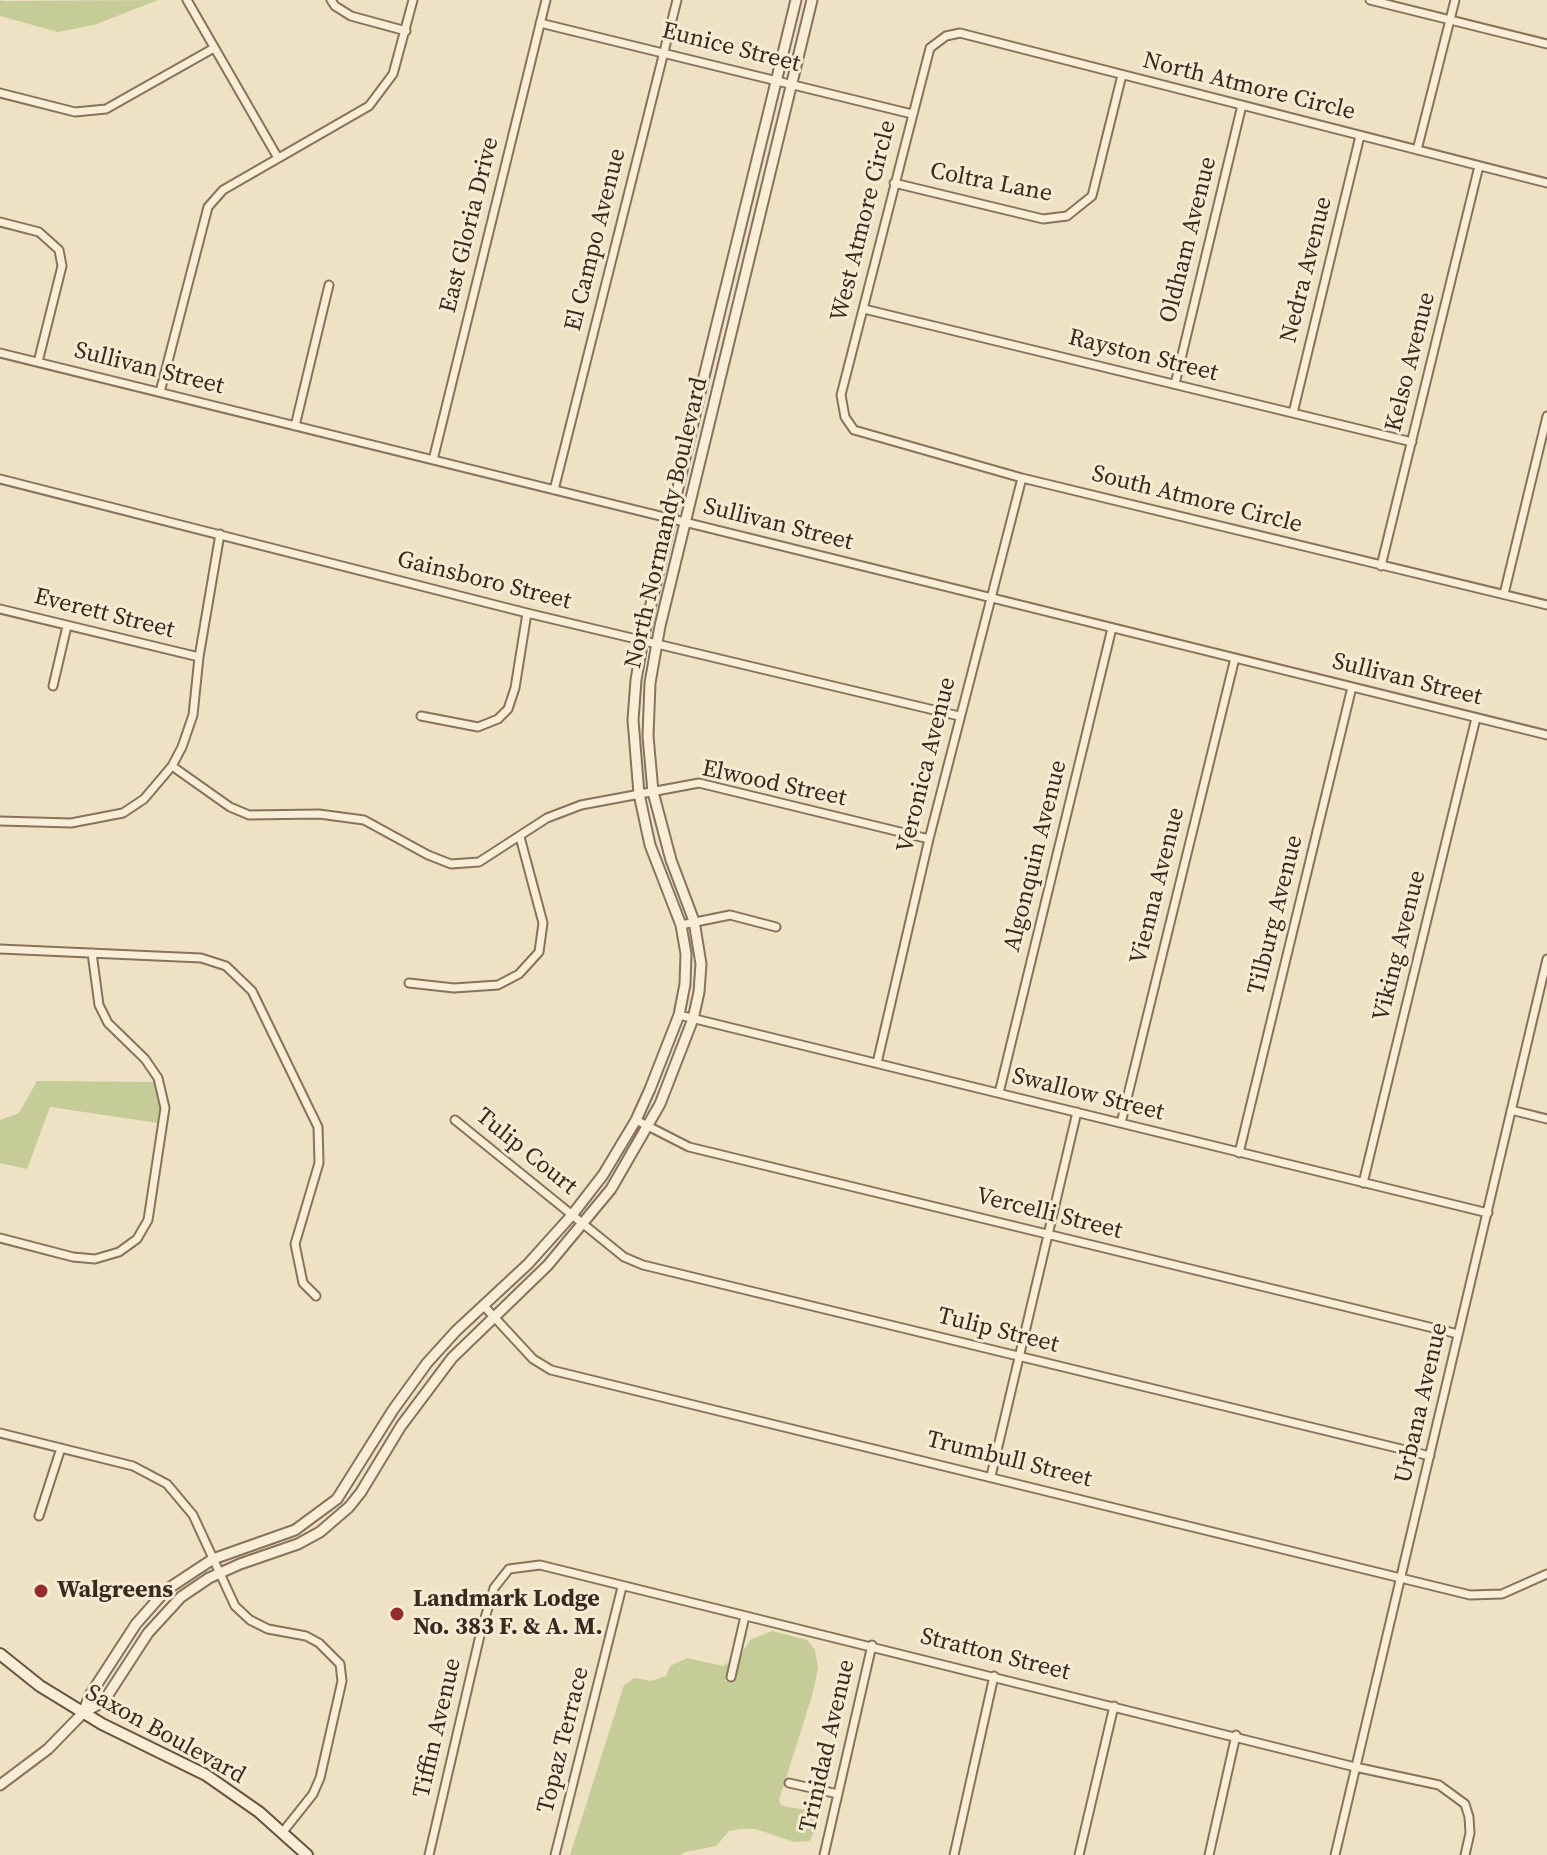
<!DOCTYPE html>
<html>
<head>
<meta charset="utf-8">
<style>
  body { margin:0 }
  canvas { display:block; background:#eee1c4 }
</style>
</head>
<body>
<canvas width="1547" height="1855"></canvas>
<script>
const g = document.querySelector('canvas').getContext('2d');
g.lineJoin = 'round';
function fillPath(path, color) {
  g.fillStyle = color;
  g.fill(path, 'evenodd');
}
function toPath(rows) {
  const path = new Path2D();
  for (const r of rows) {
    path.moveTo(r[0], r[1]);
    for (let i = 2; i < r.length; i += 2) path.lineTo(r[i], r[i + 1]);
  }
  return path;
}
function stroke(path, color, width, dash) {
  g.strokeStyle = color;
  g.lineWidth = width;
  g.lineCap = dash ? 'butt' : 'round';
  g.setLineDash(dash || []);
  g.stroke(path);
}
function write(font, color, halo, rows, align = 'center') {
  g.font = font + ' "Source Serif 4",serif';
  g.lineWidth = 6;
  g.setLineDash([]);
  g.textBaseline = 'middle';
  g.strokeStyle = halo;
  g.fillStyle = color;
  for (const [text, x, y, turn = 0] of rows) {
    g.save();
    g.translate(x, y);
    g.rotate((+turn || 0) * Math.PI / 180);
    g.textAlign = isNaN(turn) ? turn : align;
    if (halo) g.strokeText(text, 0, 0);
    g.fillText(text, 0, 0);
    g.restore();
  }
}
fillPath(toPath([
  [0,0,3,1,158,0,94,25,58,32,0,16],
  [37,1081,155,1082,160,1108,158,1123,50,1107,27,1169,0,1163,0,1120,19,1113],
  [772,1631,807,1640,815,1650,818,1669,812,1696,779,1800,781,1805,787,1807,813,1811,815,1829,810,1841,794,1842,756,1829,740,1829,729,1831,716,1846,685,1852,680,1855,570,1855,624,1685,634,1678,651,1681,666,1676,670,1666,687,1658,723,1666,729,1662,725,1681,734,1683,741,1654,750,1640]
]), '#c6cc98');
const minor = toPath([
  [187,0,278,158],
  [331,0,335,6,351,16,406,31],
  [1370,0,1547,44],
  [540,23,912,114],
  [0,93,75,112,106,109,214,48],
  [1417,150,1455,0],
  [894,183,1043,219,1067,216,1092,196,1122,75],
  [1547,183,960,33,946,36,930,48,841,395,845,417,854,430,1022,478,1547,605],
  [0,222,39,232,59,250,62,266,38,362],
  [864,309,1412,442],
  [0,353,1547,735],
  [1175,384,1242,105],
  [160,392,208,207,223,190,369,106,393,74,413,0],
  [1293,413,1360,136],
  [295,426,329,285],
  [433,460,546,0],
  [0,479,527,613,959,716],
  [554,490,677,0],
  [1381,566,1479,166],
  [1504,594,1547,416],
  [0,609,199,657],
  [53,686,67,626],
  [421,716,478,727,498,719,508,709,515,688,527,613],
  [172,766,230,807,249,815,319,814,364,820,428,855,451,864,479,862,547,818,581,805,699,783,929,839],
  [0,821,71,823,123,813,144,799,172,766,182,747,193,715,199,657,220,534],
  [681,925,730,915,776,927],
  [0,949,201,958,226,966,252,991,318,1127,319,1163,295,1244,303,1283,316,1296],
  [409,983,454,988,498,985,519,974,539,952,543,923,520,837],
  [679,1015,1488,1213],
  [877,1063,929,839,1022,478],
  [999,1093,1112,628],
  [1511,1110,1547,1119],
  [455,1120,624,1257,643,1265,1430,1456],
  [636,1120,689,1147,1458,1334],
  [1121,1123,1235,658],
  [1239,1153,1352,687],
  [1363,1183,1476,718],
  [0,1238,73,1257,95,1259,119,1252,137,1239,148,1220,165,1108,158,1078,145,1059,108,1023,99,1005,92,953],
  [483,1305,533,1359,551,1370,1470,1595,1502,1594,1547,1574],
  [0,1433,133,1466,167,1484,193,1515,235,1606,250,1620,268,1629,306,1636,319,1643,340,1664,342,1681,320,1778,313,1794,282,1833],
  [991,1476,1077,1112],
  [39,1516,61,1448],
  [731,1677,745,1616],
  [789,1783,838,1794],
  [429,1855,481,1631,494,1588,509,1569,540,1565,1355,1767,1439,1785,1465,1804,1469,1817,1470,1833,1465,1855],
  [555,1855,622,1587],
  [824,1855,872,1645],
  [954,1855,994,1676],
  [1079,1855,1114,1706],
  [1209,1855,1236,1735],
  [1335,1855,1547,959]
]);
const tertiary = toPath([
  [83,1713,90,1695,136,1624,166,1590,213,1559,295,1530,337,1499,393,1410,427,1363,456,1331,528,1264,572,1215,603,1175,636,1120,650,1089,679,1015,685,984,686,954,681,925,650,845,639,794,633,720,636,680,643,639,700,393,796,0],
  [0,1785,48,1749,83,1713,104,1701,148,1633,181,1597,209,1578,240,1564,298,1544,320,1532,349,1507,361,1492,401,1426,452,1358,548,1265,611,1189,660,1104,693,1019,699,992,701,964,694,921,671,860,653,792,648,736,650,683,660,626,812,0]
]);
const secondary = toPath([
  [0,1654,40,1686,102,1724,206,1775,259,1812,307,1855]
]);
stroke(minor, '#88725a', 11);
stroke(tertiary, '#88725a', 13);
stroke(secondary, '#6a533e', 14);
stroke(minor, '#f8eed7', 7);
stroke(tertiary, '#f8eed7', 9);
stroke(secondary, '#f8eed7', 10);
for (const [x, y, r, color] of [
  [41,1591,8,"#962b2d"],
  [397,1614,8,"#962b2d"]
]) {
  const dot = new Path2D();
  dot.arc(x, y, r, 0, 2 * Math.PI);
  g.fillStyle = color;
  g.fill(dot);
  stroke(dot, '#f5ebd3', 3);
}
write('24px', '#382a1e', '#f5ebd3', [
  ["Eunice Street",731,48,14],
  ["North Atmore Circle",1249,87,14],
  ["Coltra Lane",991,183,11],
  ["West Atmore Circle",864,221,-76],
  ["East Gloria Drive",470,225,-76],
  ["El Campo Avenue",596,240,-76],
  ["Oldham Avenue",1189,240,-76],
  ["Nedra Avenue",1307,270,-76],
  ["Rayston Street",1143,356,14],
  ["Kelso Avenue",1411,362,-76],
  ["Sullivan Street",149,369,14],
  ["South Atmore Circle",1197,500,14],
  ["North Normandy Boulevard",667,523,-77],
  ["Sullivan Street",778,525,14],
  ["Gainsboro Street",484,581,14],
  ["Everett Street",104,614,14],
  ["Sullivan Street",1407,680,14],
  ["Veronica Avenue",927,765,-76],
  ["Elwood Street",774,784,12],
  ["Algonquin Avenue",1036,856,-76],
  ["Vienna Avenue",1158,886,-76],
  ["Tilburg Avenue",1276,915,-76],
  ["Viking Avenue",1400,946,-76],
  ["Swallow Street",1088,1095,14],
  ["Tulip Court",526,1152,39],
  ["Vercelli Street",1049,1214,14],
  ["Tulip Street",998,1331,14],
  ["Urbana Avenue",1422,1403,-77],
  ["Trumbull Street",1009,1460,14],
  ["Stratton Street",995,1655,14],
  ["Tiffin Avenue",438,1728,-77],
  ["Saxon Boulevard",165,1735,29],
  ["Topaz Terrace",564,1740,-76],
  ["Trinidad Avenue",828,1746,-77]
]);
write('bold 24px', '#382a1e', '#f5ebd3', [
  ["Walgreens",57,1591],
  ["Landmark Lodge",413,1600],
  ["No. 383 F. & A. M.",413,1628]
], 'left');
</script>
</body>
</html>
